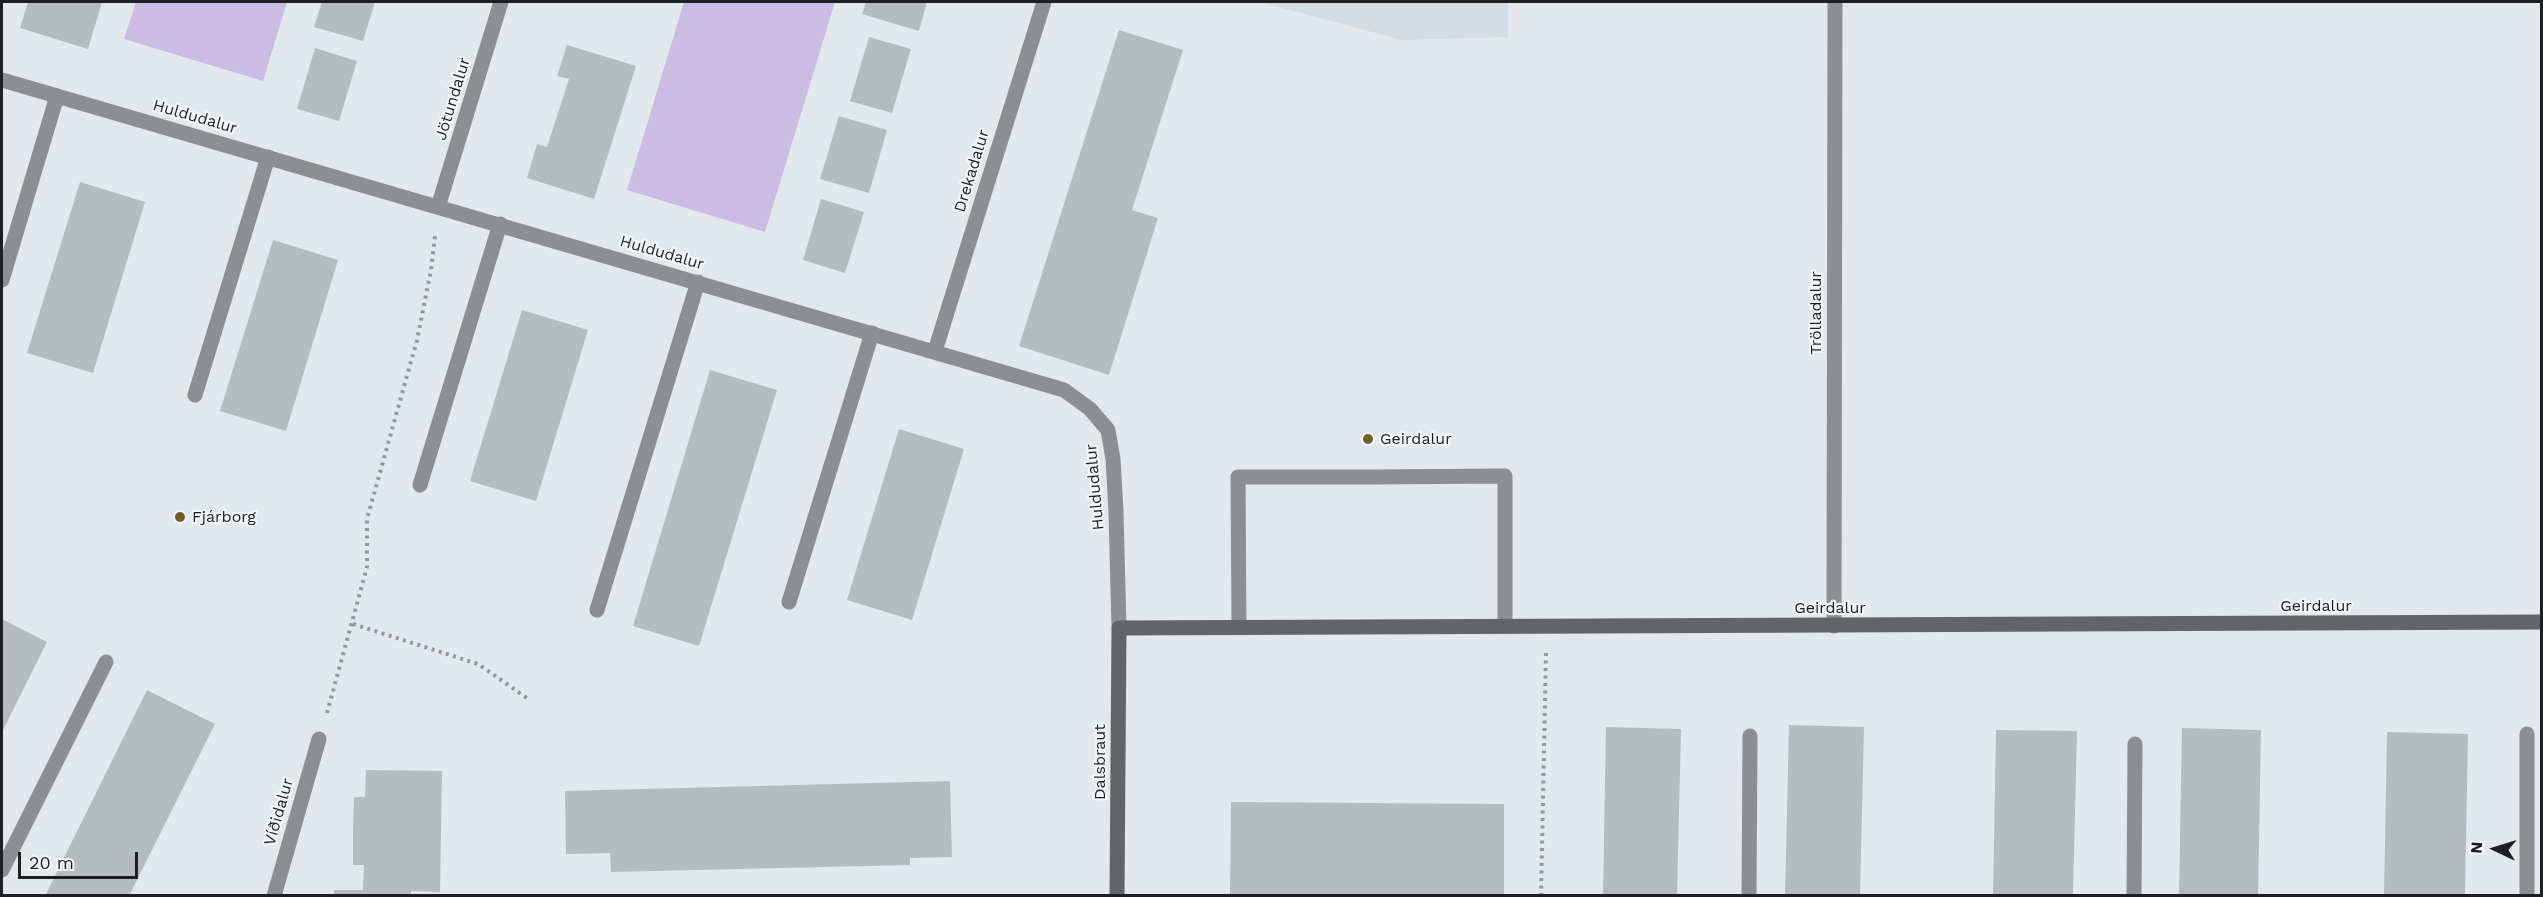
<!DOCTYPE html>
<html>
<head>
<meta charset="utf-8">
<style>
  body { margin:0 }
  #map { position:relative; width:2543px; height:897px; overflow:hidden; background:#e3e8ec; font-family:"Work Sans",sans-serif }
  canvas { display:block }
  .frame { position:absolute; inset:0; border:3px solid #1e1f21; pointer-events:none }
  .north { position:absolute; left:2465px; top:819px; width:60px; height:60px; -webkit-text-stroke:4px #f0f5f9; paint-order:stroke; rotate:274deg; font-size:16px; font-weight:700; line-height:24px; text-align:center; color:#1e1f21 }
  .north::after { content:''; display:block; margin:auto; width:21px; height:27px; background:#1e1f21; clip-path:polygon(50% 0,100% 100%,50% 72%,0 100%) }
  .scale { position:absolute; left:18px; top:852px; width:120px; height:27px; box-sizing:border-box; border:3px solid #1e1f21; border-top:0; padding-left:8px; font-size:18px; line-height:21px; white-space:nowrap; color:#1e1f21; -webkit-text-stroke:4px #f0f5f9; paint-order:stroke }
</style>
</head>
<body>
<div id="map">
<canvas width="2543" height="897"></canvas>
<div class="frame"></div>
<div class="north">N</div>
<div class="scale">20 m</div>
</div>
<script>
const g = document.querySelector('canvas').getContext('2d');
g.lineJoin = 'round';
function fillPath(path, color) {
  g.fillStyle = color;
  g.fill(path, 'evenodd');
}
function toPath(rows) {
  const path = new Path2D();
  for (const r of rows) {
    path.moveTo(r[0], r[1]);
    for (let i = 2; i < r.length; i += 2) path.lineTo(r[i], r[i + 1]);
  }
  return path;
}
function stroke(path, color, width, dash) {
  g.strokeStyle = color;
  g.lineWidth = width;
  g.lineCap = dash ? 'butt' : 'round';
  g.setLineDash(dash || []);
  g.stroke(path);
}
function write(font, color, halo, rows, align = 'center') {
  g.font = font + ' "Work Sans",sans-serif';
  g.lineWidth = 4.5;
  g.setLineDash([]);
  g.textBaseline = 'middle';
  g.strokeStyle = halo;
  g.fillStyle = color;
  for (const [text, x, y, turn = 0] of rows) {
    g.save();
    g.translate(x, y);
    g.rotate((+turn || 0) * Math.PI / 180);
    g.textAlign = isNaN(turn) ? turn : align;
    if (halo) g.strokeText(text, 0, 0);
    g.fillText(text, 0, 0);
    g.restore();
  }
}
fillPath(toPath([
  [1260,2,1508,2,1508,37,1402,40]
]), '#d2dde6');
fillPath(toPath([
  [136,2,287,2,263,81,124,39],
  [684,2,835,2,765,232,627,190]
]), '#cbbce4');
fillPath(toPath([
  [28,2,102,2,88,49,20,28],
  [322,2,375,2,363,41,314,27],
  [866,2,927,2,919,31,862,14],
  [1119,30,1183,50,1132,210,1158,218,1109,375,1019,346],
  [869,37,911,49,892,113,850,101],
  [567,45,636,66,594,199,527,178,537,144,547,147,569,79,557,76],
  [315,48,357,61,339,121,297,109],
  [839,116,887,130,869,193,820,179],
  [80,182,145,202,93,373,27,353],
  [821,199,864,212,845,273,803,260],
  [273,240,338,260,286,431,220,411],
  [522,310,588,330,536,501,470,481],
  [710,370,777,390,699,646,633,626],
  [899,429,964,449,912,620,847,600],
  [2,619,47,642,2,732],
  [147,690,215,724,129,896,45,896],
  [1789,725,1864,727,1860,896,1785,896],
  [1606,727,1681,729,1677,896,1603,896],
  [2182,728,2261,730,2258,896,2179,896],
  [1996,730,2077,731,2073,896,1993,896],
  [2387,732,2468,734,2465,896,2384,896],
  [366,770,442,771,440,892,411,891,411,896,334,896,334,890,363,890,364,865,353,865,353,831,354,797,365,797],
  [950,781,952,857,910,858,910,865,611,872,610,853,566,854,565,791],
  [1231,802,1504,804,1504,896,1230,896]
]), '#b6bcbe');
stroke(toPath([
  [353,624,478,664,527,698],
  [327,713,367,567,367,519,417,340,431,270,435,236],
  [1541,896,1546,653]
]), '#94989b', 4, [3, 4.5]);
stroke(toPath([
  [2,280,57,96],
  [195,395,268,157],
  [420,485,500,224],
  [789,602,872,333],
  [597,610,698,282],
  [1239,627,1238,477,1371,477,1505,476,1505,626],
  [2,870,106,662]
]), '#8d8e90', 15);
stroke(toPath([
  [2,80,1064,390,1090,409,1108,430,1113,459,1116,512,1119,628],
  [438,207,501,2],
  [935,351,1044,2],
  [1834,626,1835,2],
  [2527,734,2527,896],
  [274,896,319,739],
  [1749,896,1750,736],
  [2134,896,2135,744]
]), '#8d8e90', 15);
stroke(toPath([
  [1117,896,1119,628,2542,622]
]), '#636467', 15);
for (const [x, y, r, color] of [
  [1368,439,6,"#6f5f2d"],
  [180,517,6,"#6f5f2d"]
]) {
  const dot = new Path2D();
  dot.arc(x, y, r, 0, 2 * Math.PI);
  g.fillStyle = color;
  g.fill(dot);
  stroke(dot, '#f0f5f9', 2);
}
write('16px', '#1e1f21', '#f0f5f9', [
  ["Jötundalur",453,99,-73],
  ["Huldudalur",195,117,16],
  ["Drekadalur",972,171,-73],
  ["Huldudalur",662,253,16],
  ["Trölladalur",1816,313,-90],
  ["Huldudalur",1095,487,-95],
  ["Geirdalur",2316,606],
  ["Geirdalur",1830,608],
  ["Dalsbraut",1100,762,-90],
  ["Víðidalur",279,812,-74]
]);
write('16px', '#1e1f21', '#f0f5f9', [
  ["Geirdalur",1380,439],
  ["Fjárborg",192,517]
], 'left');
</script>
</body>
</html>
